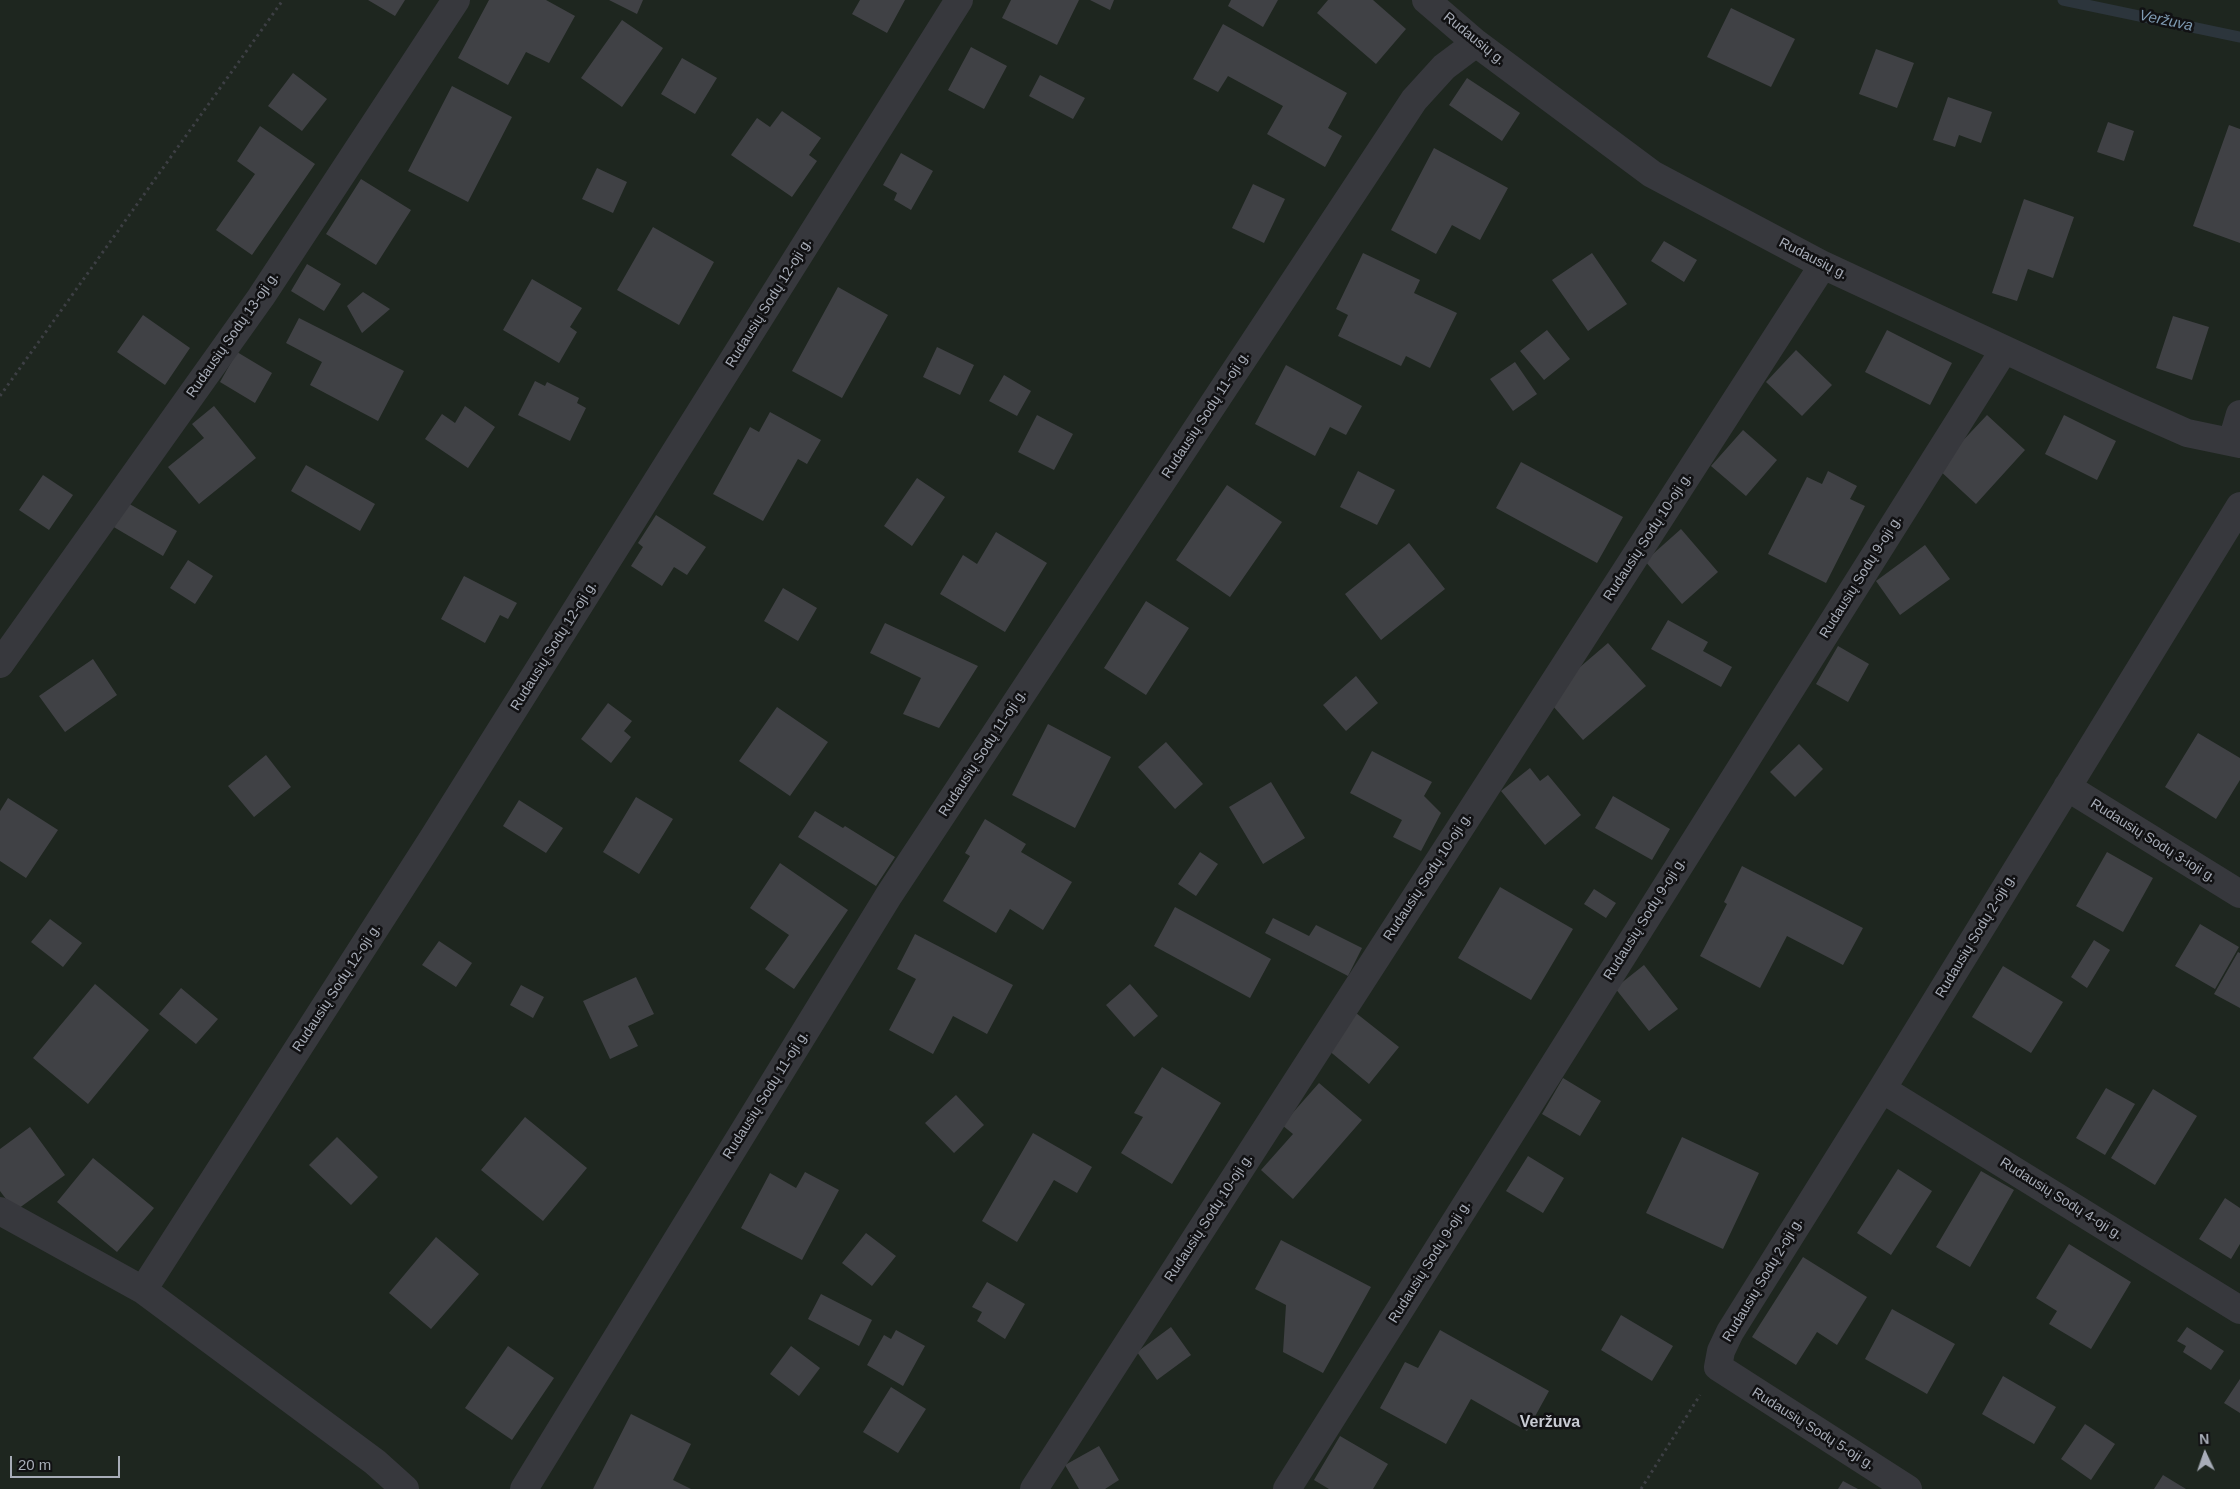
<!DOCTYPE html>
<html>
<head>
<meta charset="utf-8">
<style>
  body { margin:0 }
  #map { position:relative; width:2240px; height:1489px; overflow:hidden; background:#161618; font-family:Helvetica,sans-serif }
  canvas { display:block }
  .north { position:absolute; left:2180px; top:1429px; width:50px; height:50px; -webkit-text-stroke:4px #111113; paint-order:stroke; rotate:357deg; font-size:14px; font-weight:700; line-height:20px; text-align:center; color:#a8adb8 }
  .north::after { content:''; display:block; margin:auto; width:18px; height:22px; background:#a8adb8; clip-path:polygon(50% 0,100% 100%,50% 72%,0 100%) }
  .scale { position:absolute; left:10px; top:1456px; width:110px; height:22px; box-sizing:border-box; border:2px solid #a8adb8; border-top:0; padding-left:6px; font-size:15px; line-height:18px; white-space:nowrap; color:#a8adb8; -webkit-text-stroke:4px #111113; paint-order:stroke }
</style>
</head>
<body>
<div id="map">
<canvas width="2240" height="1489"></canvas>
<div class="north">N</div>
<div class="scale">20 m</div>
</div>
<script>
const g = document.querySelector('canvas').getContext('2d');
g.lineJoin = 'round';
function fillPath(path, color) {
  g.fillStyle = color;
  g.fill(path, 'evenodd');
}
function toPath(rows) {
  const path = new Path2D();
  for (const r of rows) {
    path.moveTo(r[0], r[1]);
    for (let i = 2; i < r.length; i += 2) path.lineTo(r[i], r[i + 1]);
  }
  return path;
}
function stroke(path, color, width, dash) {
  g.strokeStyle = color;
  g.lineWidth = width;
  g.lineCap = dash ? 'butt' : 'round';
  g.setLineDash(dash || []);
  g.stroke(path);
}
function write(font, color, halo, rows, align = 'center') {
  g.font = font + ' Helvetica,sans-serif';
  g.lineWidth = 5;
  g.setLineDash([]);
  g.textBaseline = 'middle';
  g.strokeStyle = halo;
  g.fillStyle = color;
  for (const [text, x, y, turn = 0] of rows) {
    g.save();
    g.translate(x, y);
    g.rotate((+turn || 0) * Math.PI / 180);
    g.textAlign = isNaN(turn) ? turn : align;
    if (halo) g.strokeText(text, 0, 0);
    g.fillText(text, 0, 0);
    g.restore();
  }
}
fillPath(toPath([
  [0,0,2240,0,2240,1489,0,1489]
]), '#1e261f');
stroke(toPath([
  [2063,0,2240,37]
]), '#2c353c', 11);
fillPath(toPath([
  [368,0,405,0,395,16],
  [489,0,546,0,575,16,549,63,526,52,508,85,458,58],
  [609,0,643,0,637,14],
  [860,0,905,0,887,33,852,14],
  [1011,0,1079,0,1057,45,1002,18],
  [1090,0,1114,0,1110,10],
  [1231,0,1278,0,1263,27,1228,6],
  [1328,0,1373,0,1406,29,1376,64,1317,13],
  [1731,8,1795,39,1771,87,1707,57],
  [622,20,663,48,622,107,581,78],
  [1223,24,1347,93,1328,128,1342,136,1325,167,1267,134,1283,106,1228,76,1218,92,1193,79],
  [971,47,1007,66,984,109,948,90],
  [1876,49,1914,63,1897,108,1859,94],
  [682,58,717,78,695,114,661,94],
  [293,73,327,99,302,131,268,106],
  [1040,75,1085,98,1073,119,1029,96],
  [1467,78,1520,113,1502,141,1449,105],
  [452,86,512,117,468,202,408,171],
  [1948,97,1992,112,1981,143,1959,135,1955,147,1933,140],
  [782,111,821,138,809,155,817,161,792,197,731,155,757,118,770,127],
  [2108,122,2134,131,2124,161,2097,152],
  [2229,125,2240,129,2240,243,2193,226],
  [260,126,315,164,252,255,216,230,255,174,237,161],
  [1434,148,1508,188,1480,240,1452,225,1436,254,1391,230],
  [901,153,933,171,911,210,894,200,897,193,883,185],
  [597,168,627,182,613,213,582,199],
  [361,179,411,210,376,265,326,234],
  [1253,184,1285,199,1264,243,1232,228],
  [2024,199,2074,217,2053,278,2028,269,2017,301,1992,293],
  [653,227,714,262,679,325,617,290],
  [1664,241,1697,260,1684,282,1651,261],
  [1363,253,1420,280,1414,293,1457,313,1430,368,1406,356,1401,366,1338,336,1348,315,1336,309],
  [1592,253,1627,304,1588,331,1552,280],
  [307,264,341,284,324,311,291,291],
  [532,279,582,308,570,327,577,332,559,363,503,330],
  [838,287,888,315,842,398,792,371],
  [363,292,390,309,362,333,347,306],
  [143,315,190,348,165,385,117,352],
  [2173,316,2209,327,2192,380,2156,368],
  [299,318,404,371,378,421,310,385,322,362,286,343],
  [1547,330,1570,359,1544,380,1520,351],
  [1887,330,1952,363,1930,405,1865,372],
  [937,347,974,365,960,395,923,377],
  [1796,350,1832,385,1802,416,1766,382],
  [237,352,272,373,255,403,220,382],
  [1515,362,1537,394,1513,411,1490,379],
  [1286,365,1362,406,1346,435,1330,427,1315,456,1255,424],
  [1004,375,1031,391,1017,416,989,401],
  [535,381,545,386,547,382,579,398,577,403,586,408,570,441,518,415],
  [214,406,256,458,199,504,168,467,204,438,192,424],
  [465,406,495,427,468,468,425,439,442,414,455,423],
  [770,412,821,440,807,464,798,459,763,521,713,494,750,427,759,432],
  [1037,415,1073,434,1054,470,1018,452],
  [1987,415,2025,450,1976,504,1937,468],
  [2064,415,2116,441,2097,480,2045,454],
  [1743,430,1777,460,1746,496,1711,466],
  [1521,462,1623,517,1597,563,1496,508],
  [306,465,375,504,360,531,291,491],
  [1358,471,1395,490,1377,525,1340,507],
  [1828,471,1857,486,1850,499,1865,506,1826,583,1768,554,1807,477,1822,484],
  [43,475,73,495,49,530,19,510],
  [917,478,945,497,912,546,884,526],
  [1227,485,1282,522,1230,597,1176,560],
  [126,502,177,531,163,556,112,526],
  [656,515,706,547,687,575,674,567,662,586,631,566,643,547,638,543],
  [1681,529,1718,572,1682,604,1645,561],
  [996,532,1047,563,1005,632,940,594,963,555,977,564],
  [1409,543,1445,589,1381,640,1345,594],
  [1925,545,1950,579,1900,615,1876,581],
  [188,560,213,576,195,604,170,588],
  [464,576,517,603,508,619,500,615,485,643,441,619],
  [783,588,817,608,798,641,764,621],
  [1146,601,1189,628,1146,695,1104,668],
  [1668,620,1708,642,1703,651,1732,667,1721,687,1651,649],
  [885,623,978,666,939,728,903,714,921,678,870,653],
  [1608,643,1646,686,1583,740,1545,697],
  [1838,646,1869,664,1848,702,1816,684],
  [93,659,117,695,65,732,39,696],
  [1356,676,1378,703,1346,731,1323,705],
  [608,703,632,721,624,731,631,737,611,763,581,739],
  [777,707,828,742,790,796,739,761],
  [1048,724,1111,757,1075,828,1012,795],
  [2198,733,2240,758,2240,780,2216,819,2165,787],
  [1166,742,1203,784,1175,809,1138,767],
  [1799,744,1823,769,1795,797,1770,772],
  [1372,751,1432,782,1424,796,1441,813,1421,851,1393,837,1402,820,1350,793],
  [266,755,291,787,254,817,228,786],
  [1530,768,1540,781,1548,775,1581,815,1545,845,1501,791],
  [1271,782,1305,838,1263,864,1229,807],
  [1613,796,1670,829,1652,860,1595,828],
  [636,797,673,819,639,874,603,852],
  [8,798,58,830,26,878,0,861,0,811],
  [519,800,563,828,546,853,503,826],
  [815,811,843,828,845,826,895,857,876,886,798,837],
  [985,819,1026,844,1021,852,1072,882,1043,930,1010,909,996,933,943,901,970,856,965,853],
  [1200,852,1218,864,1196,896,1178,884],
  [2107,852,2153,878,2123,932,2076,906],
  [780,863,848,910,794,989,765,969,789,935,750,908],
  [1742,866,1863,928,1843,965,1787,936,1760,988,1700,956,1727,904,1724,902],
  [1500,887,1573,929,1531,1000,1458,958],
  [1594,889,1616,903,1606,918,1584,904],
  [1175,907,1271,959,1250,998,1154,946],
  [1273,918,1309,936,1316,925,1362,948,1348,976,1265,933],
  [50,919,82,943,63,967,31,942],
  [2200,924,2239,947,2215,989,2175,966],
  [915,934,1013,985,987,1034,953,1016,933,1054,889,1030,916,979,897,969],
  [2094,940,2110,950,2087,988,2071,977],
  [439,941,472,963,456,987,422,965],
  [2238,952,2240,953,2240,1008,2214,994],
  [1644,965,1678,1009,1649,1031,1615,988],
  [2003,966,2063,1002,2031,1053,1972,1017],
  [636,977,654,1014,628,1026,638,1046,610,1059,583,1001],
  [95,984,149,1030,88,1104,33,1058],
  [1130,984,1158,1016,1134,1037,1106,1005],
  [521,985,544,997,533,1018,510,1005],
  [181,988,218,1019,196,1044,159,1014],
  [1356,1013,1399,1047,1369,1084,1327,1049],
  [1162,1067,1221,1103,1172,1184,1121,1153,1143,1117,1134,1113],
  [1563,1078,1601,1101,1580,1136,1542,1114],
  [1319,1083,1362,1120,1293,1199,1261,1170,1293,1134,1282,1125],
  [2106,1088,2135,1104,2105,1155,2076,1138],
  [2153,1089,2197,1116,2155,1185,2111,1158],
  [956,1095,984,1125,954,1153,925,1123],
  [525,1117,587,1168,543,1221,481,1170],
  [30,1127,65,1175,15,1211,0,1191,0,1149],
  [1033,1133,1092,1167,1077,1193,1054,1180,1017,1242,982,1221],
  [337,1137,378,1177,351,1205,309,1165],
  [1682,1137,1759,1173,1723,1249,1646,1213],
  [1528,1156,1564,1178,1543,1213,1506,1191],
  [93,1158,154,1208,117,1252,57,1202],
  [1898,1169,1932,1191,1891,1255,1857,1233],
  [1981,1171,2014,1190,1970,1267,1936,1247],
  [805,1172,839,1190,802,1260,741,1228,770,1173,796,1188],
  [2225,1198,2240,1208,2240,1244,2231,1259,2199,1239],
  [866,1233,896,1256,872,1286,842,1263],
  [436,1237,479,1274,431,1329,389,1293],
  [1281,1240,1371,1287,1323,1373,1283,1352,1286,1305,1255,1289],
  [2069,1244,2131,1282,2091,1349,2049,1324,2057,1311,2036,1298],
  [1803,1257,1867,1297,1837,1345,1817,1332,1796,1365,1752,1337],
  [987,1282,1025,1304,1005,1339,977,1321,982,1312,972,1307],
  [821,1294,872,1320,859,1346,808,1319],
  [1892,1309,1955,1344,1927,1394,1865,1359],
  [1621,1315,1673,1346,1652,1381,1601,1350],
  [1171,1327,1191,1355,1157,1380,1137,1352],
  [2187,1327,2224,1351,2211,1370,2183,1352,2186,1346,2177,1341],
  [896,1330,925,1346,903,1386,867,1365,884,1335,891,1339],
  [1440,1330,1549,1391,1527,1431,1471,1399,1446,1444,1380,1408,1405,1362,1418,1368],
  [508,1346,554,1378,512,1440,465,1408],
  [791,1346,820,1368,799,1396,770,1374],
  [2003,1376,2056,1407,2034,1444,1982,1414],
  [2240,1379,2240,1413,2224,1403],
  [891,1387,926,1409,898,1453,863,1432],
  [631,1414,691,1444,673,1480,691,1489,593,1489],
  [2085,1424,2115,1444,2091,1480,2061,1459],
  [1340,1436,1388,1464,1373,1489,1329,1489,1314,1480],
  [1099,1446,1119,1480,1105,1489,1079,1489,1065,1465],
  [2163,1475,2186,1489,2154,1489],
  [1843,1481,1858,1489,1838,1489]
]), '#404145');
stroke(toPath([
  [0,396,283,0],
  [1641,1489,1700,1395]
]), '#3d3f44', 3, [2.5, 4]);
stroke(toPath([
  [1426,0,1476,43,1652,174,1823,265,2126,406,2187,433,2240,444],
  [2232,441,2240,414],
  [0,664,261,297,456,0],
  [2067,787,2240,894],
  [1882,1089,2240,1310],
  [0,1211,143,1290,375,1462,405,1489],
  [143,1290,433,838,959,0],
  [524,1489,889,895,1414,100,1444,67,1476,43],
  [1034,1489,1823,265],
  [1287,1489,2004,350],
  [1908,1489,1718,1367,1721,1351,1730,1332,1882,1089,2240,506]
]), '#37383d', 28);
write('14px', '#a8adb8', '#111113', [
  ["Rudausių g.",1474,39,39],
  ["Rudausių g.",1813,259,27],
  ["Rudausių Sodų 12-oji g.",769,303,-58],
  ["Rudausių Sodų 13-oji g.",233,335,-55],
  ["Rudausių Sodų 11-oji g.",1206,415,-57],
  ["Rudausių Sodų 10-oji g.",1648,537,-57],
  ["Rudausių Sodų 9-oji g.",1861,577,-58],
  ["Rudausių Sodų 12-oji g.",554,646,-58],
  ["Rudausių Sodų 11-oji g.",983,753,-57],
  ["Rudausių Sodų 3-ioji g.",2153,841,32],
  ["Rudausių Sodų 10-oji g.",1428,877,-57],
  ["Rudausių Sodų 9-oji g.",1645,919,-58],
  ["Rudausių Sodų 2-oji g.",1976,936,-59],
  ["Rudausių Sodų 12-oji g.",337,988,-57],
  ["Rudausių Sodų 11-oji g.",766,1095,-58],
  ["Rudausių Sodų 4-oji g.",2061,1199,32],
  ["Rudausių Sodų 10-oji g.",1209,1218,-57],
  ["Rudausių Sodų 9-oji g.",1430,1262,-58],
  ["Rudausių Sodų 2-oji g.",1763,1280,-59],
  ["Rudausių Sodų 5-oji g.",1813,1429,32]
]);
write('italic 15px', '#7f9bb3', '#111113', [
  ["Veržuva",2166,21,12]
]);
write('bold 16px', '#c9ccd4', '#111113', [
  ["Veržuva",1550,1423]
]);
</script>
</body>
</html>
